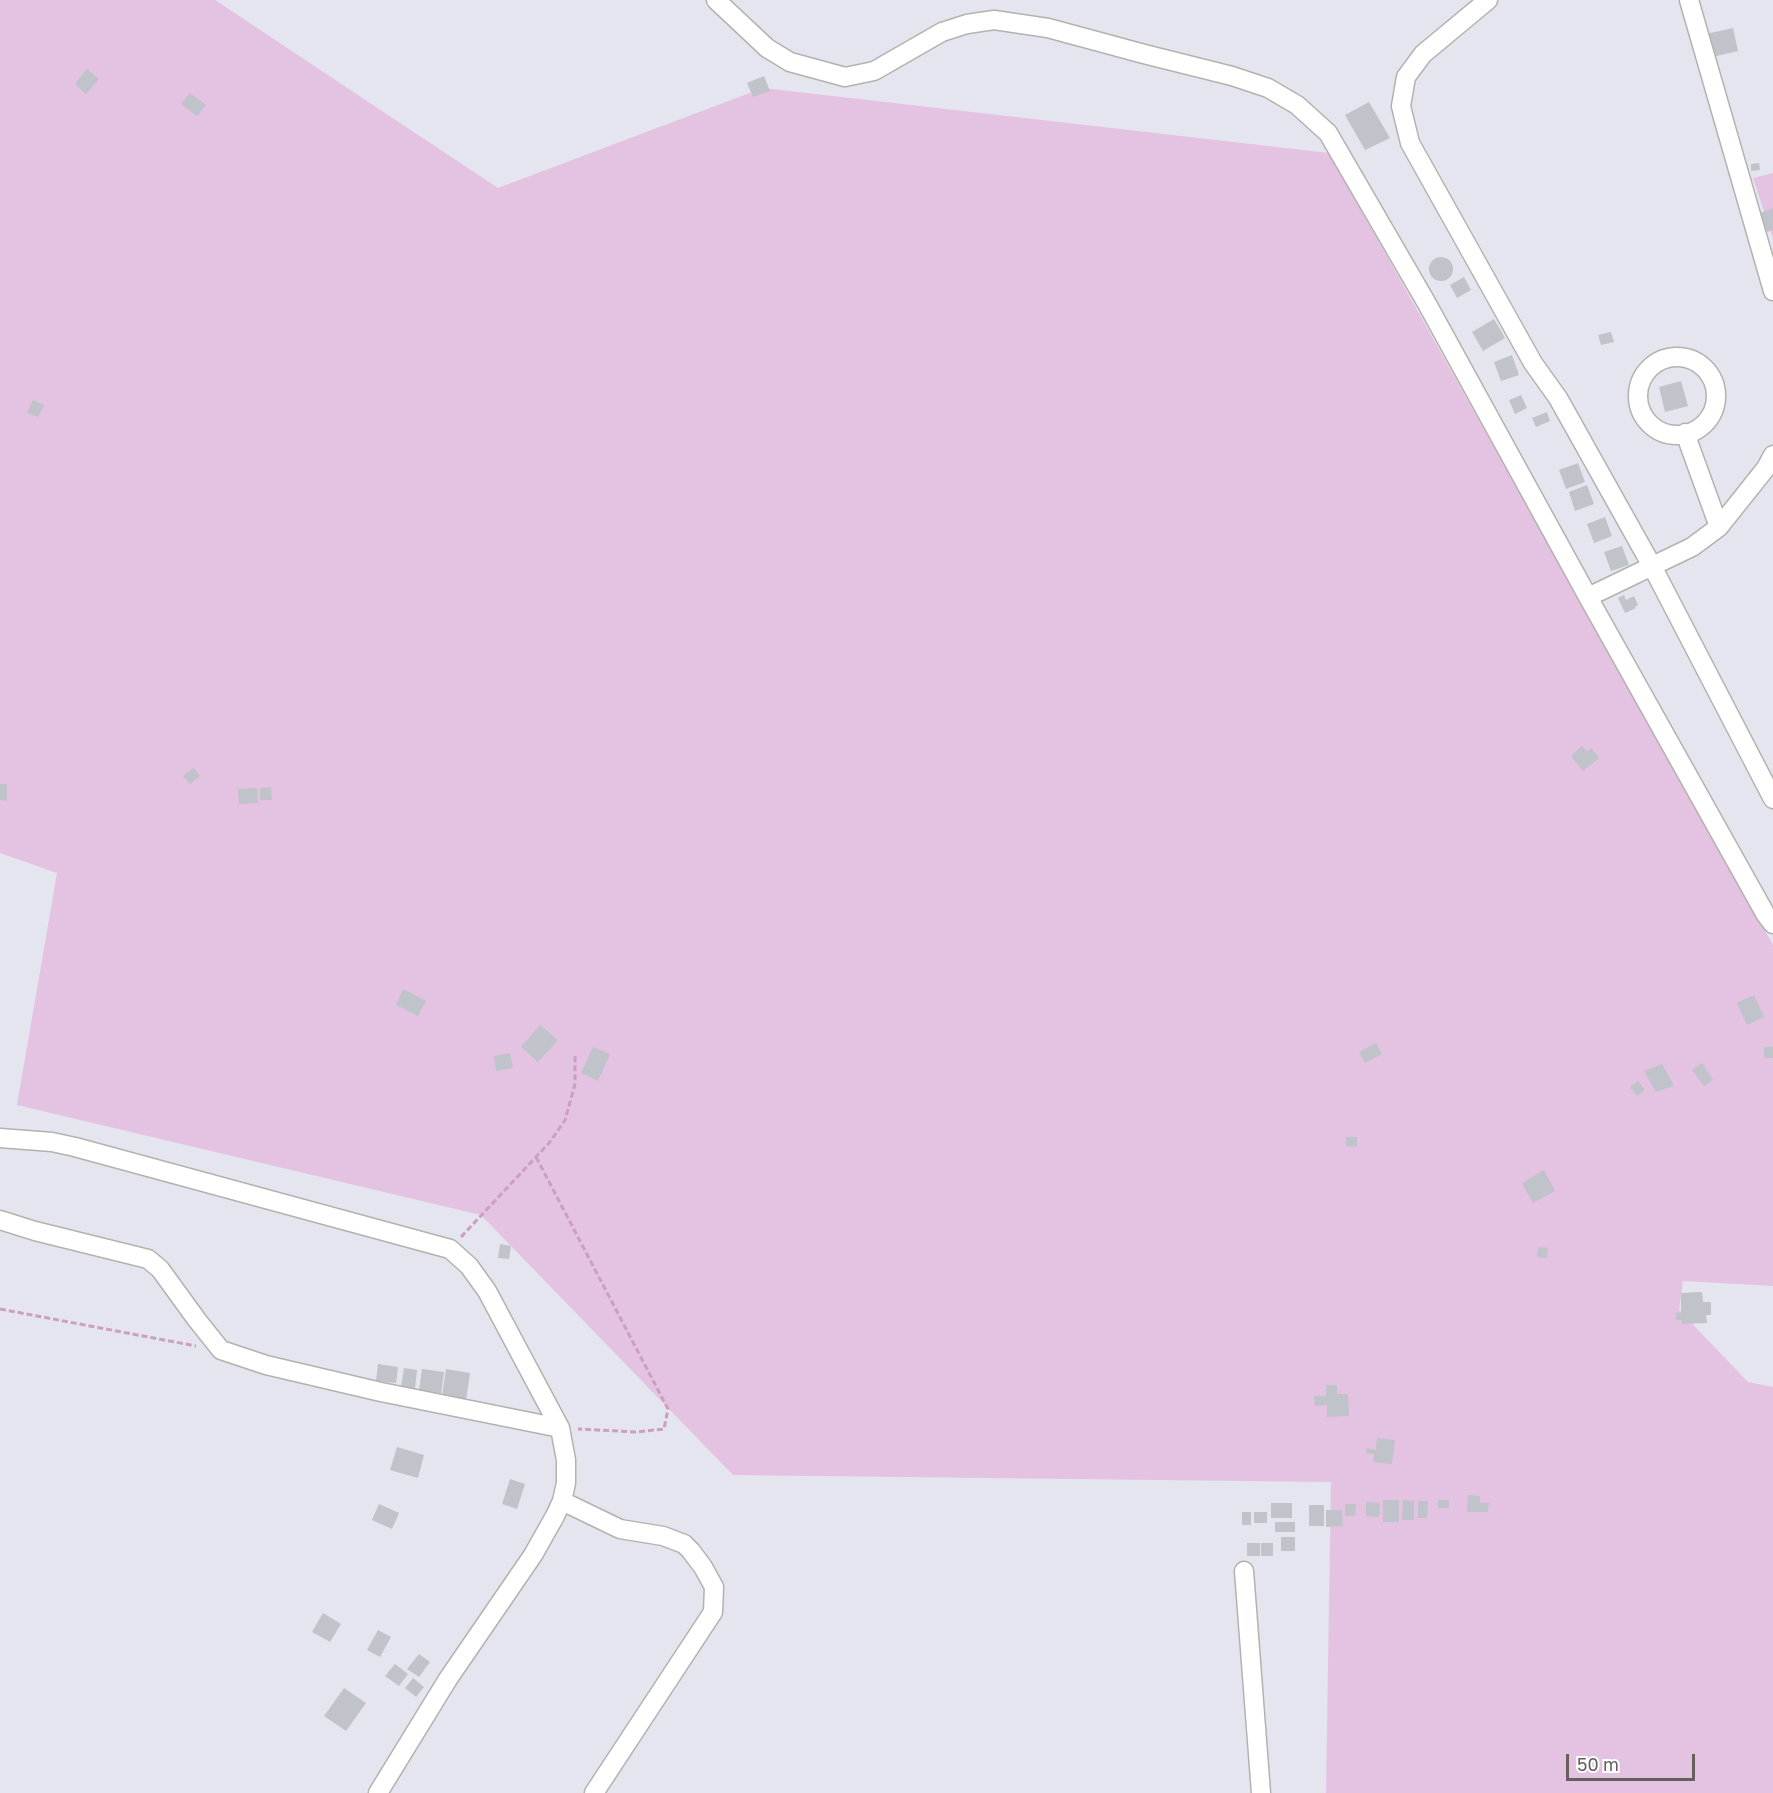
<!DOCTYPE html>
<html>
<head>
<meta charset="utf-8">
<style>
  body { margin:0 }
  #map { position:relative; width:1773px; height:1793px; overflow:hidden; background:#e4e5ee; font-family:"Golos Text",sans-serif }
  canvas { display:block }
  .scale { position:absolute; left:1566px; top:1754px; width:129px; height:27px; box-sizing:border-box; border:3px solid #64615c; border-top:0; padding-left:8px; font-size:18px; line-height:21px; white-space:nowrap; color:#64615c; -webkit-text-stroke:4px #fff; paint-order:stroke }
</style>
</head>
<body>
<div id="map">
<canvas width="1773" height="1793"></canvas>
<div class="scale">50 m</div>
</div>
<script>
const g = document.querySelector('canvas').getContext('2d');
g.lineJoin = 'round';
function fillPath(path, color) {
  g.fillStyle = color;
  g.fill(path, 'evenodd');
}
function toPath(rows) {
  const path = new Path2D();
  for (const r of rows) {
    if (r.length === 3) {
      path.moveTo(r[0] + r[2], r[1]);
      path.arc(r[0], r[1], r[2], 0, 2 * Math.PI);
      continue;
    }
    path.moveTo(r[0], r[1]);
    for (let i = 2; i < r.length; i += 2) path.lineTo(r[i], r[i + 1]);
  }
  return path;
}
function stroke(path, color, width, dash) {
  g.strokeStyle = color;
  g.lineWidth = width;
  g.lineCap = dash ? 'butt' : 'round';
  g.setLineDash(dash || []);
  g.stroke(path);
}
fillPath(toPath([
  [0,0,215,0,498,188,763,88,1329,153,1773,945,1773,1286,1683,1281,1679,1310,1748,1382,1773,1387,1773,1793,1326,1793,1331,1482,733,1475,481,1215,17,1105,57,873,0,853],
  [1773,173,1773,238,1753,178]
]), '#e4c2e1');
fillPath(toPath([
  [1733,28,1738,51,1712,57,1706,34],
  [87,69,99,79,86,94,75,84],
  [764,76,770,91,753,97,747,83],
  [190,93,206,105,197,116,181,104],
  [1369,102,1390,138,1365,150,1345,115],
  [1759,163,1760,170,1751,171,1751,164],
  [1773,208,1773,230,1767,232,1760,213],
  [1441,269,12],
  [1464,277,1471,290,1457,298,1450,285],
  [1494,319,1505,338,1483,351,1472,332],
  [1611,332,1614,342,1601,345,1598,335],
  [1512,355,1519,375,1501,381,1494,362],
  [1681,381,1688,406,1665,412,1659,387],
  [1521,395,1527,408,1515,414,1509,400],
  [33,400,44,405,38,417,27,413],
  [1547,412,1550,421,1536,427,1532,418],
  [1578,463,1585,482,1566,489,1559,470],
  [1587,485,1594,504,1575,511,1569,492],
  [1605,517,1612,536,1594,543,1587,524],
  [1622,546,1629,565,1611,571,1604,552],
  [1624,595,1626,600,1634,596,1638,605,1635,607,1636,608,1625,613,1618,598],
  [1582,746,1587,752,1591,748,1599,758,1583,771,1571,756],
  [193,768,200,776,190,784,183,776],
  [0,784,7,784,7,801,0,800],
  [271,787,272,800,260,800,260,788],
  [257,788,258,803,239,804,238,789],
  [403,989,426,1001,418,1016,396,1005],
  [1754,995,1764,1017,1747,1025,1737,1003],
  [540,1025,558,1040,538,1062,521,1047],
  [1376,1043,1382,1054,1365,1063,1359,1052],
  [593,1047,610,1054,598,1081,581,1073],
  [1764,1047,1773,1047,1773,1058,1764,1058],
  [510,1053,513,1068,496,1071,494,1056],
  [1702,1063,1713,1080,1704,1086,1692,1070],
  [1662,1064,1674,1086,1656,1092,1644,1071],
  [1638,1081,1645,1090,1637,1096,1630,1087],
  [1346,1137,1357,1137,1357,1147,1346,1146],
  [1544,1170,1555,1191,1533,1203,1522,1183],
  [500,1244,511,1246,509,1259,498,1258],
  [1538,1247,1548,1248,1547,1258,1537,1257],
  [1702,1292,1703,1302,1711,1302,1711,1315,1706,1315,1707,1323,1682,1324,1682,1320,1676,1320,1676,1312,1681,1313,1681,1293],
  [378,1364,398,1367,396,1383,376,1381],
  [404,1368,417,1370,415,1389,401,1387],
  [422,1369,444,1372,441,1394,419,1391],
  [446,1369,470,1373,466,1400,442,1396],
  [1326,1385,1337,1385,1337,1394,1348,1394,1349,1416,1327,1417,1327,1405,1315,1406,1314,1396,1326,1396],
  [1377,1438,1395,1440,1392,1464,1373,1462,1374,1454,1366,1453,1367,1448,1376,1450],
  [397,1447,424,1455,418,1478,390,1470],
  [510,1479,525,1484,517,1509,502,1504],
  [1468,1495,1480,1496,1480,1503,1489,1503,1488,1512,1467,1512],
  [1383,1500,1399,1500,1399,1522,1383,1522],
  [1403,1500,1414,1501,1414,1520,1402,1520],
  [1438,1500,1449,1500,1449,1508,1438,1508],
  [1418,1501,1428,1501,1427,1518,1418,1518],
  [1366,1502,1380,1503,1379,1517,1366,1516],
  [1271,1503,1292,1503,1292,1518,1271,1518],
  [379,1504,399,1513,392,1529,372,1520],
  [1345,1504,1356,1504,1355,1516,1345,1516],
  [1309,1505,1324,1505,1324,1526,1309,1526],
  [1326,1510,1342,1510,1343,1526,1326,1527],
  [1242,1512,1251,1512,1251,1525,1242,1525],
  [1254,1512,1267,1512,1267,1523,1254,1523],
  [1275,1522,1295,1522,1295,1532,1275,1532],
  [1281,1537,1295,1537,1295,1551,1281,1551],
  [1247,1543,1260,1543,1260,1556,1247,1556],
  [1261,1543,1273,1543,1273,1556,1261,1556],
  [323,1613,341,1624,330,1642,312,1632],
  [378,1630,391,1637,380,1657,367,1650],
  [419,1654,430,1662,419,1677,407,1669],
  [395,1664,408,1674,399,1686,385,1676],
  [413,1678,424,1687,416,1697,405,1688],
  [344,1688,366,1703,346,1731,324,1716]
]), '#c0c3c9');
const minor = toPath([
  [716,0,767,48,790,62,845,77,874,71,942,32,967,24,994,20,1048,28,1144,54,1232,76,1268,88,1297,105,1328,133,1426,302,1588,597,1766,915,1773,924],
  [1488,0,1423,54,1406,77,1401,106,1410,143,1533,363,1558,398,1652,566,1773,799],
  [1689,0,1773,291],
  [1677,396,39],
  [1685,433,1719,527],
  [1588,597,1692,547,1719,527,1766,468,1773,455],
  [0,1138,52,1142,75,1147,450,1249,469,1266,487,1291,560,1428,381,1392,266,1365,221,1350,197,1320,160,1269,148,1259,35,1231,0,1220],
  [562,1501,620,1529,663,1536,684,1544,691,1551,703,1567,714,1587,713,1612,594,1793],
  [1244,1571,1261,1793],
  [378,1793,448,1679,533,1555,555,1516,562,1501,566,1483,566,1460,560,1428]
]);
stroke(minor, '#b3b2ad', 21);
stroke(toPath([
  [536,1157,668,1409,664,1429,636,1432,578,1429],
  [461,1237,550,1142,565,1120,575,1084,575,1055],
  [0,1309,196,1346]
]), '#cca0bd', 3, [6, 3]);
stroke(minor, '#fff', 18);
</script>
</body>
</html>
